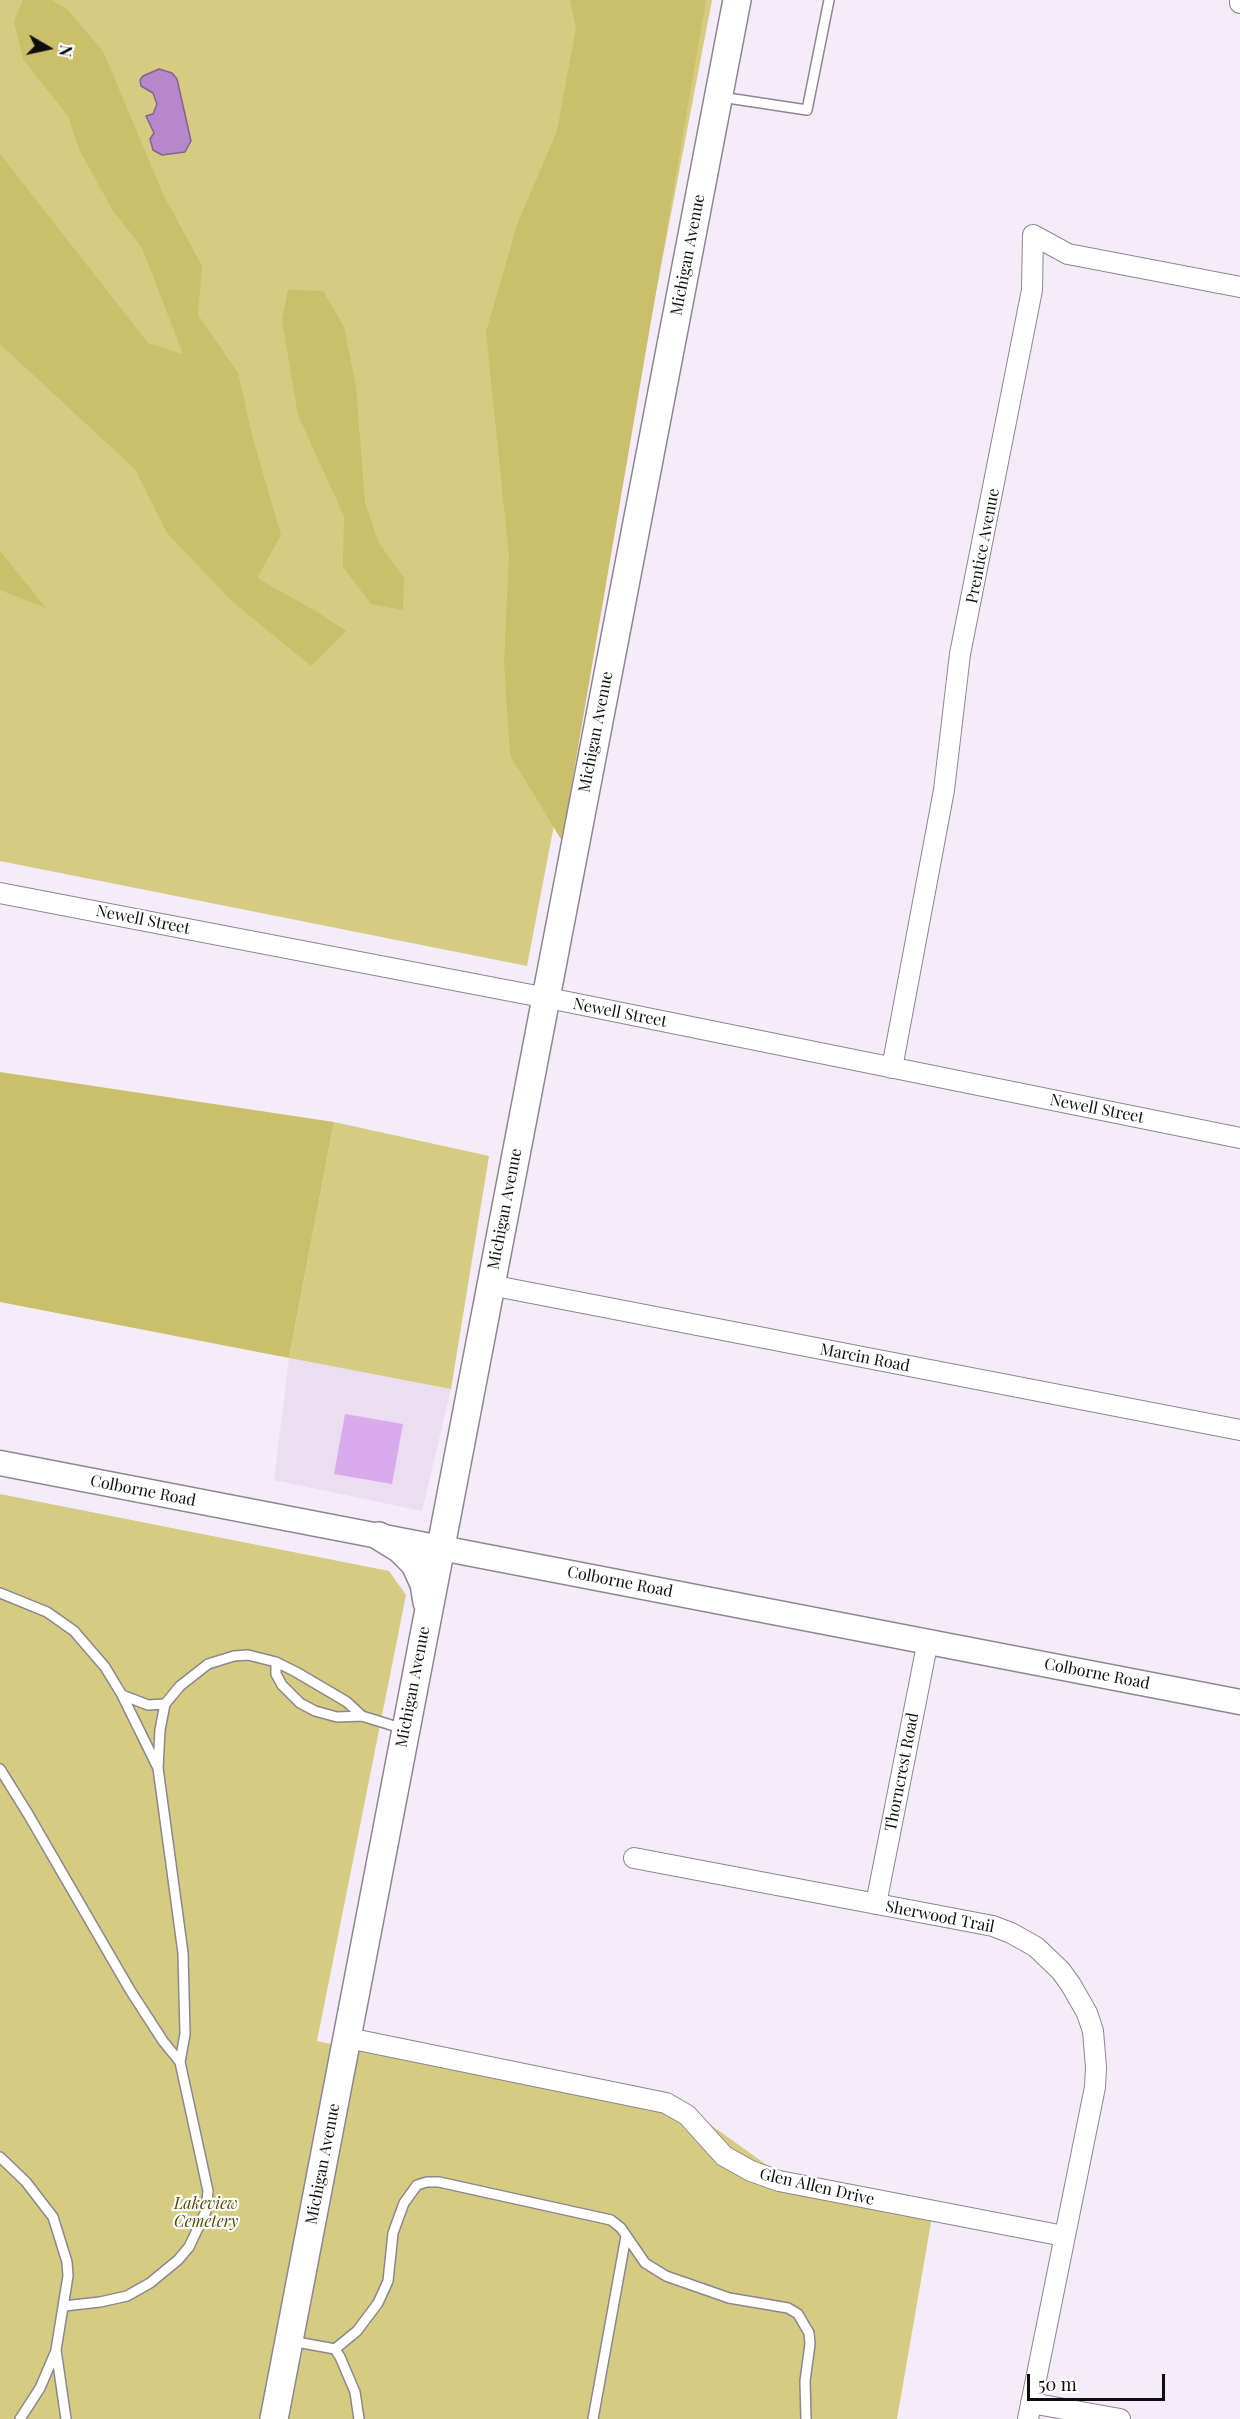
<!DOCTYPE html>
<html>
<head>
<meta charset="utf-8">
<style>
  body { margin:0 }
  #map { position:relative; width:1240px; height:2419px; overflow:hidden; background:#f5ecf9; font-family:"Playfair Display",serif }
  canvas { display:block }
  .north { position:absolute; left:18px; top:18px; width:60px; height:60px; -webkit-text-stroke:4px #fff; paint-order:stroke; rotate:99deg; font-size:16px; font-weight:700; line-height:24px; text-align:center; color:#0f0c10 }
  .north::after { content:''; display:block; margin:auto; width:21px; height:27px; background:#0f0c10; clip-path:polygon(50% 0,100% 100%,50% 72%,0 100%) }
  .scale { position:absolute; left:1027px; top:2374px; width:138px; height:27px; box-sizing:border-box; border:3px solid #0f0c10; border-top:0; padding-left:8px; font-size:18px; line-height:21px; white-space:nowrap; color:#0f0c10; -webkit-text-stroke:4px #fff; paint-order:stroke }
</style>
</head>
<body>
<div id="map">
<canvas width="1240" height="2419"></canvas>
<div class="north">N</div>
<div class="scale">50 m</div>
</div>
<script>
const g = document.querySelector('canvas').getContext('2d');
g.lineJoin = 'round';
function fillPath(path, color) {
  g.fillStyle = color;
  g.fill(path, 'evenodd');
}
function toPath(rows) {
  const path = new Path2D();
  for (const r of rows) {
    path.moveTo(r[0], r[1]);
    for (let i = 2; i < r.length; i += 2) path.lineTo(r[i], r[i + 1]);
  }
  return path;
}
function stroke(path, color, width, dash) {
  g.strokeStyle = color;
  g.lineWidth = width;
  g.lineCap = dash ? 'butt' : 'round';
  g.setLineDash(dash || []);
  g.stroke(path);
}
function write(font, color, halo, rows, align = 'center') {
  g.font = font + ' "Playfair Display",serif';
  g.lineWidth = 4.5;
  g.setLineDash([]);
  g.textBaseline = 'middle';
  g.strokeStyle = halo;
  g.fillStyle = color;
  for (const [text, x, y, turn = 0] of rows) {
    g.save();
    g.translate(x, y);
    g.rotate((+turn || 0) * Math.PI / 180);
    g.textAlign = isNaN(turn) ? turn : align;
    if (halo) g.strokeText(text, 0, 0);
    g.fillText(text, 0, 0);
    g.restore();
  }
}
fillPath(toPath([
  [289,1358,451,1389,422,1511,274,1480]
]), '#ebdef0');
fillPath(toPath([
  [0,0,712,0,527,966,0,861],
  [334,1122,489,1156,451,1389,289,1358],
  [0,1494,389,1571,406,1595,317,2041,398,2059,621,2092,694,2113,778,2173,934,2205,897,2419,0,2419]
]), '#d5cb81');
fillPath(toPath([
  [23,0,52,0,67,9,103,51,163,194,202,266,198,315,238,373,253,439,281,535,257,578,317,612,346,631,311,666,233,602,167,533,135,469,0,344,0,154,148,343,183,354,142,248,112,209,79,149,68,116,23,59,14,21],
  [570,0,706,0,562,841,510,755,504,663,509,556,486,332,518,222,557,131,576,28],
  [288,290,323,291,344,327,356,387,365,503,379,543,404,578,403,610,371,604,343,567,344,516,298,415,282,320],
  [0,551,46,608,0,590],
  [0,1072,334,1122,289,1358,0,1302]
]), '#cbbf6b');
const water = toPath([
  [159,69,172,73,177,79,191,141,185,152,162,155,153,150,150,139,154,133,146,116,153,114,157,104,153,93,141,86,140,80,143,76,159,69]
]);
fillPath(water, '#b687ca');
stroke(water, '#846292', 1.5);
fillPath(toPath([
  [345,1414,403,1424,392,1484,334,1474]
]), '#daaaef');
const service = toPath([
  [721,97,807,110,829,0],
  [0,1593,47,1612,74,1631,105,1667,122,1695,157,1766],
  [276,1662,276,1674,282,1685,300,1703,315,1711,337,1717,362,1716],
  [122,1695,148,1705,165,1704],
  [0,1769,28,1814,130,1990,163,2041,180,2062,208,2191,206,2211,189,2247,178,2260,150,2283,127,2296,100,2302,64,2306],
  [180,2062,185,2034,183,1953,158,1768,160,1730,165,1704,180,1686,208,1664,234,1656,248,1655,276,1662,296,1672,347,1702,362,1716,404,1729],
  [0,2157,26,2182,53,2217,67,2262,68,2276,56,2350,66,2419],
  [291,2341,335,2349,357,2331,378,2303,388,2281,393,2233,404,2203,417,2185,427,2182,439,2182,611,2220,621,2228,645,2263,666,2276,729,2298,788,2308,798,2314,809,2333,810,2344,805,2381,806,2419],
  [335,2349,340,2357,355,2392,359,2419],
  [20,2419,40,2388,55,2353],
  [593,2419,626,2236]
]);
const minor = toPath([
  [1240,0,1240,3],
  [0,893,568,1002,1240,1138],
  [892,1068,944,790,960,654,1032,290,1033,235,1068,254,1240,287],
  [490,1285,1240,1430],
  [634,1858,993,1926,1011,1933,1036,1947,1061,1971,1071,1985,1087,2013,1093,2031,1096,2067,1095,2087,1028,2419],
  [876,1904,928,1640],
  [348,2038,666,2103,687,2115,724,2156,751,2171,779,2181,1064,2236],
  [1031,2403,1120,2419]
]);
const tertiary = toPath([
  [0,1463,1240,1702]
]);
const secondary = toPath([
  [379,1536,400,1549,415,1564,424,1584,427,1602],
  [274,2419,737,0]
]);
stroke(service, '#8d8691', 12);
stroke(minor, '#8d8691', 22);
stroke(tertiary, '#8d8691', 27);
stroke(secondary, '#8d8691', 30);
stroke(service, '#fff', 9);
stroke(minor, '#fff', 20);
stroke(tertiary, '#fff', 24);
stroke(secondary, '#fff', 27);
write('16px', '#0f0c10', '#fff', [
  ["Michigan Avenue",688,255,-79],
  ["Prentice Avenue",983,546,-79],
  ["Michigan Avenue",596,732,-79],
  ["Newell Street",143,920,11],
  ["Newell Street",620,1013,11],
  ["Newell Street",1097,1109,11],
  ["Michigan Avenue",505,1209,-79],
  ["Marcin Road",865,1358,11],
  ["Colborne Road",143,1491,11],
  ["Colborne Road",620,1582,11],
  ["Colborne Road",1097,1674,11],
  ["Michigan Avenue",413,1687,-79],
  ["Thorncrest Road",902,1772,-79],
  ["Sherwood Trail",940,1917,11],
  ["Michigan Avenue",323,2164,-79],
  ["Glen Allen Drive",817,2187,13]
]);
write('italic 16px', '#514802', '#fff', [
  ["Lakeview",206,2204],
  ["Cemetery",206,2222]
]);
</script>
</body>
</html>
